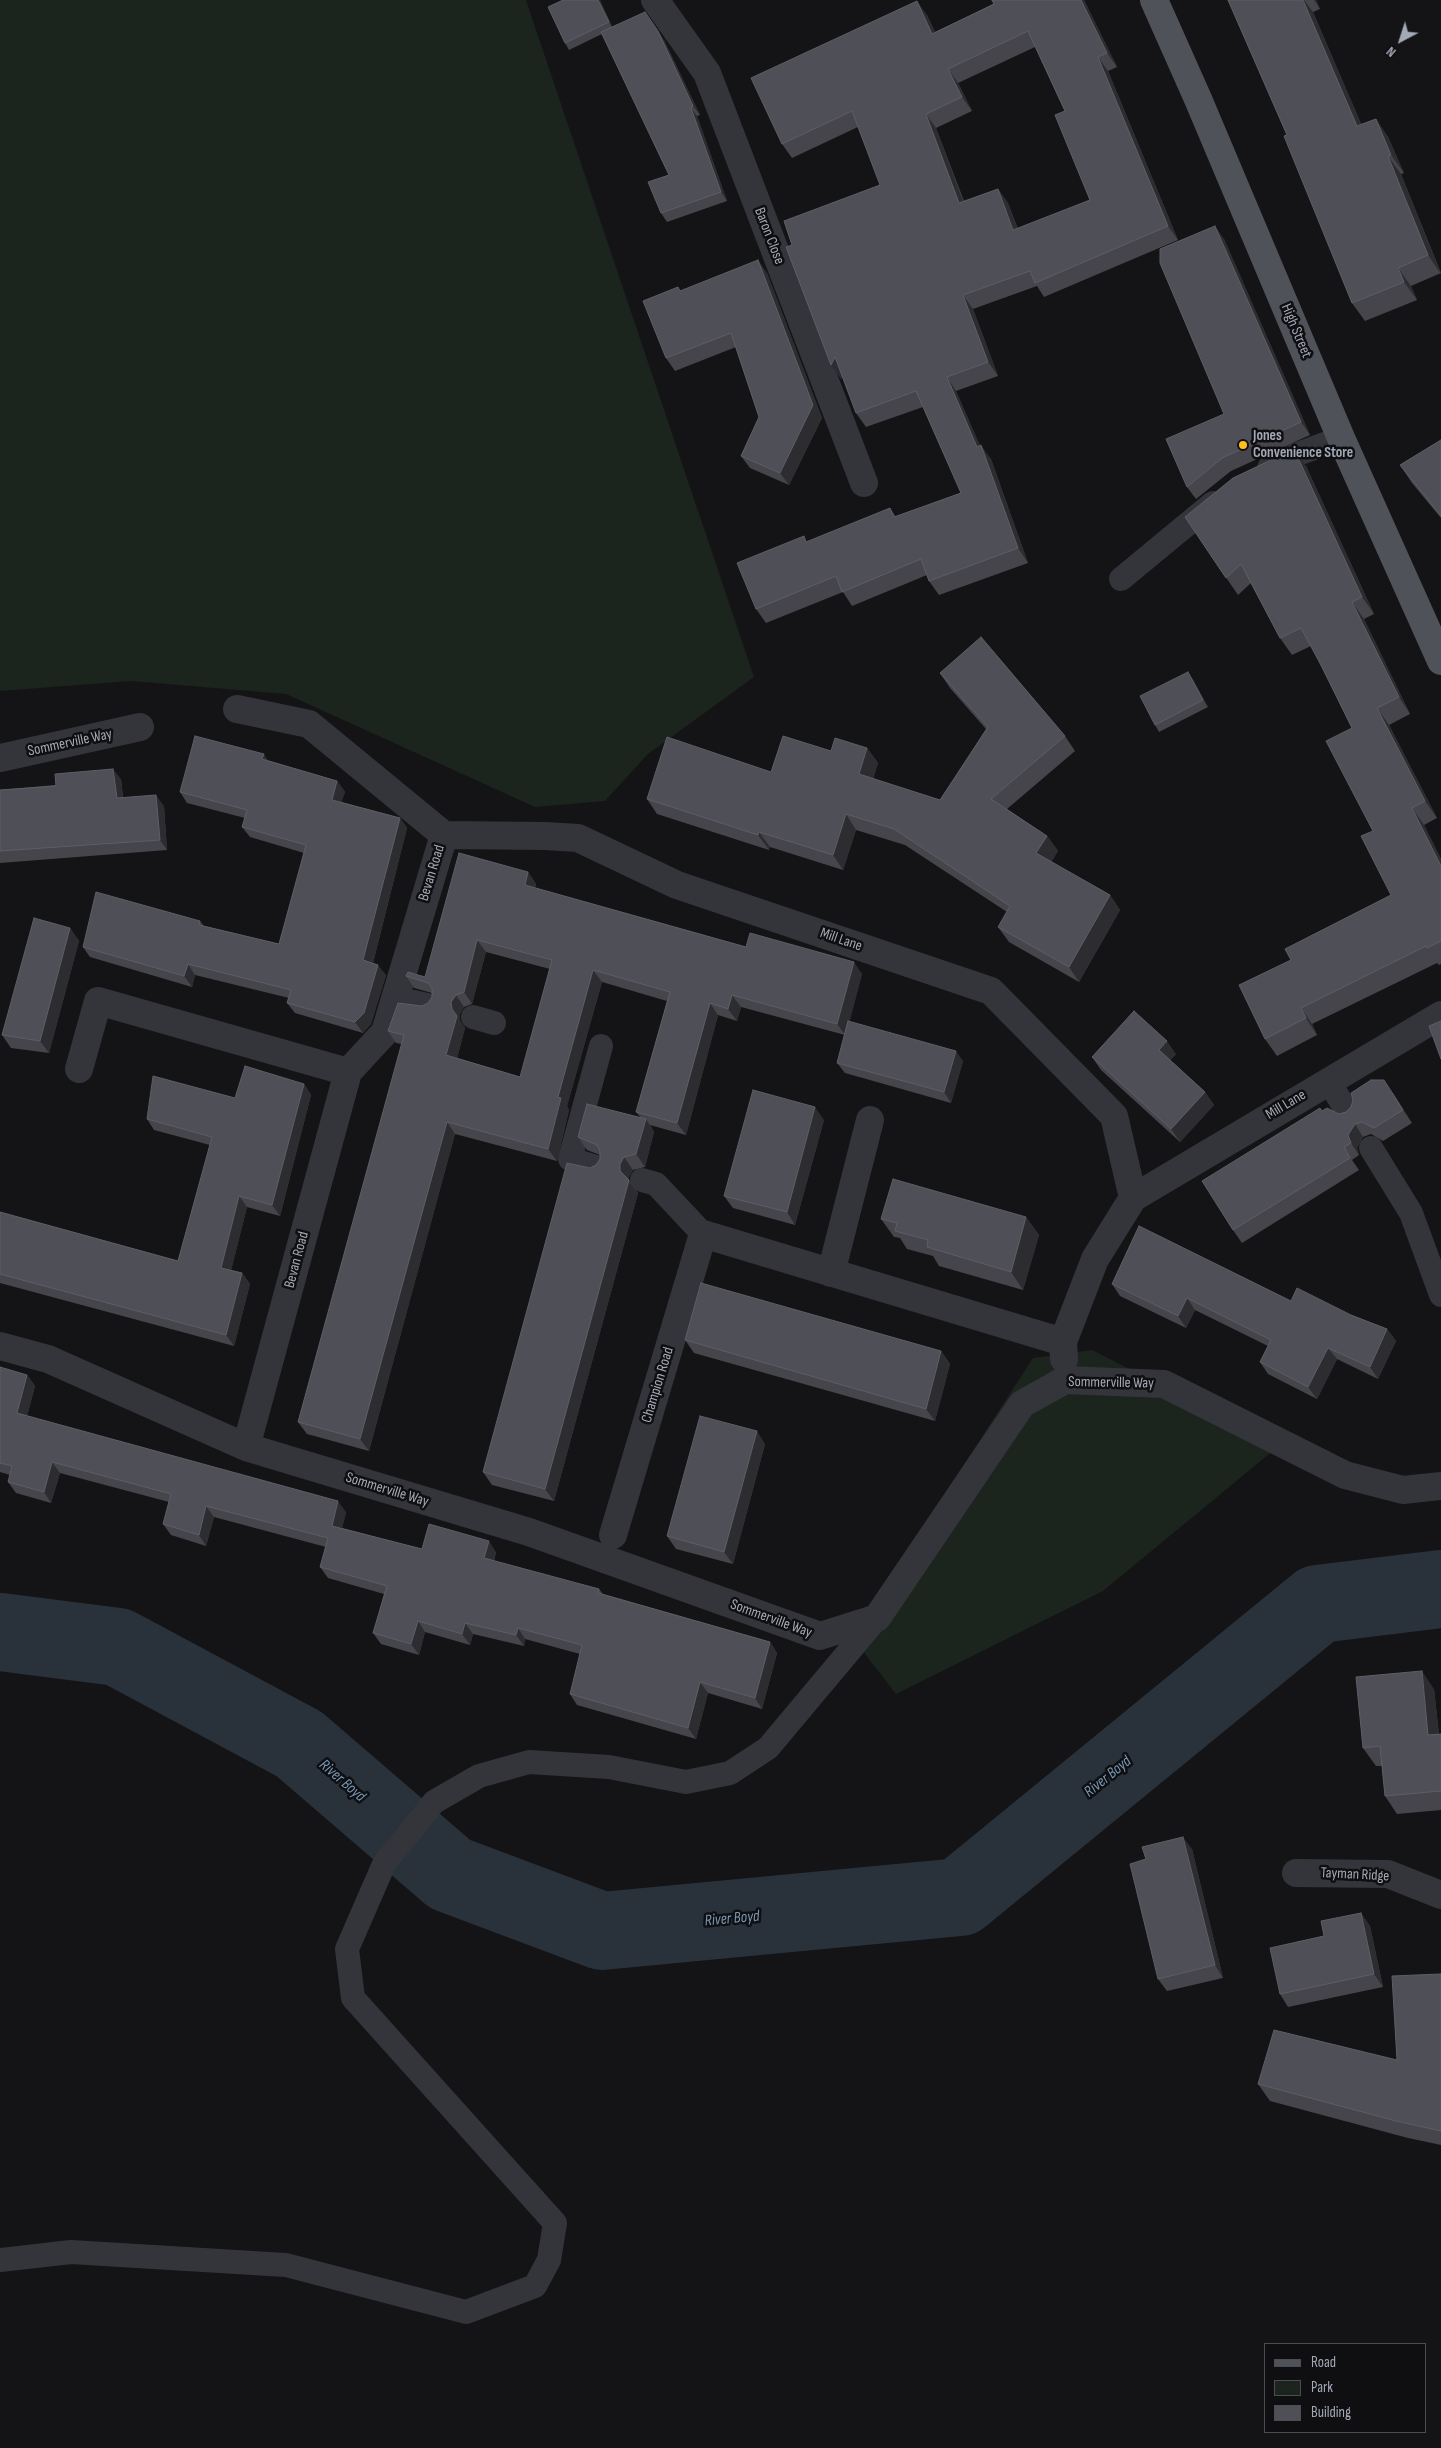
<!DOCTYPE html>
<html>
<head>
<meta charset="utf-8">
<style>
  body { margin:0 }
  #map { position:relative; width:1441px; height:2448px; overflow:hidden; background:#141416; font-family:"Sofia Sans Condensed",sans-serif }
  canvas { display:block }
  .legend { position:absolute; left:1264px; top:2343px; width:162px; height:90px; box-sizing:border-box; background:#0f0f11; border:1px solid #4b4d53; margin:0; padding:6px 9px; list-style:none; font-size:15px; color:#a4a9b7 }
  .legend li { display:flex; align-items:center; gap:10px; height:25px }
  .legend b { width:25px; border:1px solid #4b4d53 }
  .north { position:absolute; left:1376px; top:15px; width:50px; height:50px; -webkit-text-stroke:4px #0f0f11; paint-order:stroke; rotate:220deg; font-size:14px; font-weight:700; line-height:20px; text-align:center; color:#a4a9b7 }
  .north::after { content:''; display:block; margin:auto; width:18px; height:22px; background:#a4a9b7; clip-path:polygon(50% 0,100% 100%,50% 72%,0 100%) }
</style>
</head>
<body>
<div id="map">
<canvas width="1441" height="2448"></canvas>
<ul class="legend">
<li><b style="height:6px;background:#50525a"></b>Road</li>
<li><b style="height:14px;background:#1b241d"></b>Park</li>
<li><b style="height:14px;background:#4f5057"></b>Building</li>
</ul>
<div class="north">N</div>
</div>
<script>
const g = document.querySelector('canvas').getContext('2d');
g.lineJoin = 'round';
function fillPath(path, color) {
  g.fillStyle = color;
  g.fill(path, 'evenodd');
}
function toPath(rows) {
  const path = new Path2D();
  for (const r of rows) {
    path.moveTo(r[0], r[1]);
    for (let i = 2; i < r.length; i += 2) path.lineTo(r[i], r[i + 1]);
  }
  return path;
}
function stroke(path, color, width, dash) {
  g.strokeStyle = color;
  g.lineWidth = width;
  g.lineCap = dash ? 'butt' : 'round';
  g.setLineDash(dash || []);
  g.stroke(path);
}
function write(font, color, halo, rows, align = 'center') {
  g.font = font + ' "Sofia Sans Condensed",sans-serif';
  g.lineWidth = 5;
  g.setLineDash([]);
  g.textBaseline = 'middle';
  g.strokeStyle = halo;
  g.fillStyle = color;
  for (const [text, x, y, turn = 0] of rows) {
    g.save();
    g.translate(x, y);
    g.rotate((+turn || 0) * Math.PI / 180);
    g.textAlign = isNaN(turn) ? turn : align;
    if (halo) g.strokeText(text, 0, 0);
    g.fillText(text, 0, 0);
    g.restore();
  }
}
fillPath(toPath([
  [0,0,526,0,754,677,648,754,605,801,535,807,286,694,131,681,0,691],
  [1092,1350,1280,1445,1103,1591,896,1694,852,1637,1033,1358]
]), '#1b241d');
stroke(toPath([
  [0,1632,118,1647,299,1744,450,1874,602,1931,960,1897,1318,1604,1441,1589]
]), '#29323b', 78);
stroke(toPath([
  [1269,468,1295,455,1341,438],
  [1121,579,1213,503],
  [395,998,427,1005],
  [473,1017,494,1023],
  [1328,1080,1348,1113],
  [1371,1148,1411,1213,1441,1295],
  [596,1167,570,1159,601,1046],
  [642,1180,656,1184,703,1234],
  [0,2260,71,2252,286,2265,466,2312,535,2286,549,2260,555,2223,353,1998,347,1949,384,1864,434,1802,479,1776,529,1762,609,1767,686,1782,730,1773,768,1748,877,1618]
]), '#34353b', 24);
stroke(toPath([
  [655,0,707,73,864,483],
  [237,709,309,724,444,835],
  [0,758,140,727],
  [444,835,545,836,578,838,677,885,991,991,1114,1116,1133,1198],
  [79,1069,98,1001,348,1072],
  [831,1273,870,1120],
  [0,1346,48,1359,246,1447,529,1532,820,1636,877,1618,1022,1404,1065,1380,1164,1384,1345,1475,1403,1490,1441,1486],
  [1064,1359,1063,1342,1095,1259,1133,1198,1441,1015],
  [246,1447,348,1072,385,1032,444,835],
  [613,1535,703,1234,1063,1342],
  [1296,1873,1388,1874,1441,1895]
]), '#34353b', 28);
stroke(toPath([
  [1154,0,1198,99,1341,438,1441,661]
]), '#50525a', 28);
fillPath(toPath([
  [600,0,612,27,664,40,700,115,697,116,727,201,667,222,661,213,669,175,602,34,569,50,565,43],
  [992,0,1084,0,1117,67,1108,71,1178,240,1044,297,1037,286,973,309,998,376,956,391,980,446,991,459,1028,563,939,595,929,581,927,575,852,606,843,592,766,623,756,609,808,542,890,508,896,517,961,493,923,407,866,427,856,413,842,376,841,379,792,245,880,185,858,127,792,158,782,144,927,15,935,32,994,4],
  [1035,47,1065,111,1090,200,1018,229,1008,203,998,189,964,201,936,128,972,111,958,83],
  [1228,0,1316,0,1320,9,1313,12,1361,124,1376,119,1388,137,1404,173,1401,174,1441,273,1411,286,1417,300,1365,321,1352,303,1287,135],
  [1224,239,1310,435,1231,471,1196,499,1187,487,1224,414],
  [767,273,822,418,789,485,750,468,741,456,759,417,736,347,675,371,666,358,681,291],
  [1441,440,1441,518,1412,483,1400,465],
  [1306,466,1374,614,1364,619,1410,714,1389,725,1437,818,1424,825,1441,859,1441,964,1439,965,1437,963,1312,1024,1317,1035,1277,1056,1265,1039,1291,960,1391,895,1373,831,1352,728,1311,646,1292,655,1280,638,1251,583,1238,595,1185,517],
  [940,673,1065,736,1075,751,1007,809,1047,836,1058,851,1051,862,1110,895,1120,910,1079,982,1009,942,998,927,1007,912,905,845,856,830,843,870,770,847,769,850,657,814,647,799,771,772,831,751,867,748,878,763,873,779,940,800,986,729,950,688],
  [1192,678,1208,707,1159,732,1155,725],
  [269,761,337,781,345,792,341,802,400,818,407,828,373,963,386,975,371,1024,363,1033,295,1013,287,1003,289,998,195,975,192,987,90,957,83,947,200,921,204,926,279,944,304,853,250,837,242,827,245,818,187,803,180,792],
  [121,779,123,797,164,806,167,850,0,863,0,790],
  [528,872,536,884,535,888,746,947,862,974,849,1022,963,1061,951,1103,845,1073,837,1063,845,1035,741,1007,737,1021,718,1015,686,1135,650,1125,654,1132,645,1167,633,1170,629,1177,629,1180,638,1193,554,1501,492,1485,483,1472,590,1168,596,1165,600,1159,600,1155,587,1150,578,1137,641,1118,636,1112,667,1001,602,982,567,1106,569,1110,557,1161,455,1134,369,1451,307,1434,298,1422,402,1044,396,1043,388,1031,428,1003,432,997,432,993,414,988,406,976,425,977],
  [486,952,550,969,520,1077,457,1058,465,1028,460,1020,460,1014,464,1007,472,1004],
  [70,928,79,941,49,1053,11,1048,2,1035],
  [1176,1054,1170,1060,1205,1092,1214,1105,1180,1142,1101,1070,1092,1057],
  [304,1084,311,1095,280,1216,247,1207,231,1270,242,1273,250,1284,234,1346,0,1283,0,1212,178,1261,210,1145,154,1130,147,1119,235,1098],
  [1393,1093,1412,1123,1383,1141,1371,1134,1363,1137,1357,1148,1359,1155,1352,1160,1359,1170,1242,1243,1233,1230,1322,1111,1339,1114,1346,1112,1351,1107,1353,1100],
  [824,1120,795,1225,733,1208,724,1196],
  [1026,1217,1039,1235,1023,1290,939,1266,933,1256,907,1249,900,1238,894,1237,881,1219],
  [1112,1284,1291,1301,1351,1315,1387,1329,1396,1341,1378,1379,1337,1359,1317,1399,1268,1374,1260,1362,1268,1346,1195,1310,1186,1328,1120,1296],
  [685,1340,941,1351,950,1364,935,1421,694,1353],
  [0,1367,27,1375,35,1386,27,1416,346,1512,342,1528,422,1549,496,1552,494,1561,599,1589,603,1594,770,1642,777,1653,762,1709,708,1693,696,1739,577,1705,570,1694,580,1654,525,1639,524,1646,473,1634,470,1645,425,1632,419,1655,381,1644,373,1633,384,1594,328,1578,320,1567,326,1547,214,1517,206,1546,171,1535,163,1524,169,1502,60,1473,51,1503,16,1493,8,1482,10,1475,0,1472],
  [765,1444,733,1564,676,1549,667,1536],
  [1434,1689,1439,1734,1441,1734,1441,1810,1397,1814,1385,1796,1382,1766,1376,1766,1363,1748],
  [1192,1849,1223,1978,1167,1991,1158,1979],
  [1361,1913,1370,1926,1383,1987,1288,2007,1280,1994,1324,1936],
  [1441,1974,1441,2145,1408,2138,1270,2101,1258,2084,1397,2060]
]), '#45454b');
fillPath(toPath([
  [598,0,600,0,613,28,609,22],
  [1081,0,1084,0,1117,67,1107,53],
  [1303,0,1304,0,1313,12,1370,144,1357,126],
  [1314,0,1316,0,1320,9],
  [917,1,927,15,942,48,932,34],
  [658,31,664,40,700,115,693,106],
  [1098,57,1108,71,1178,240,1168,226],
  [948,69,958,83,972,111,962,97],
  [691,108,697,116,727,201,721,192],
  [926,114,936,128,969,217,959,203],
  [1376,119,1388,137,1404,173,1391,155],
  [1388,156,1401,174,1441,274,1428,255],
  [998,189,1008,203,1023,244,1013,230],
  [1215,226,1224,239,1310,435,1301,422],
  [758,260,767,273,822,418,789,485,780,473],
  [1398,268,1411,286,1417,300,1404,282],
  [963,295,973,309,998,376,988,362],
  [835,357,845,371,841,379,831,365],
  [947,377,956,391,983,452,981,445,991,459,1028,563,1018,548,977,447],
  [1294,449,1306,466,1374,614,1362,597],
  [1352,602,1364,619,1410,714,1399,697],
  [1188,672,1192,678,1208,707,1203,700],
  [1377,708,1389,725,1437,818,1425,801],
  [867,748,878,763,869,790,859,774],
  [264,754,271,765,262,759],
  [113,769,121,779,124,809,117,798],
  [337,781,345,792,339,810,332,800],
  [156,795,164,806,167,850,160,840],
  [1412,808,1424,825,1441,859,1441,866],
  [846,814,856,830,843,870,833,855],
  [400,818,407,828,371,971,363,960],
  [759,832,770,847,769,850,758,835],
  [1047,836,1058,851,1046,869,1036,853],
  [528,872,536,884,533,897,525,885],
  [1110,895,1120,910,1079,982,1069,967],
  [70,928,79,941,49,1053,40,1041],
  [477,940,486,952,472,1004,464,992],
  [854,962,862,974,846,1036,837,1024],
  [188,964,195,975,192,987,184,976],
  [378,965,386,975,371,1024,363,1033,355,1022],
  [593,970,602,982,567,1106,569,1110,557,1161,548,1149,558,1097],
  [456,995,464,1007,460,1014,460,1020,465,1028,455,1067,446,1055,452,1009,451,1002],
  [732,995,741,1007,737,1021,728,1009],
  [710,1003,718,1015,686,1135,677,1123],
  [1301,1008,1312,1024,1317,1035,1306,1018],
  [1167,1041,1176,1054,1168,1062,1159,1050],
  [956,1051,963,1061,951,1103,944,1092],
  [1384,1080,1393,1093,1412,1123,1403,1110],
  [304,1084,311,1095,280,1216,272,1205],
  [1205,1092,1214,1105,1180,1142,1171,1129],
  [815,1107,824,1120,795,1225,787,1212],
  [646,1119,654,1132,645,1167,636,1154],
  [447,1122,455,1134,369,1451,360,1439],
  [1355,1124,1363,1137,1357,1148,1359,1155,1351,1143,1348,1135],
  [624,1157,633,1170,629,1177,629,1181,638,1193,554,1501,545,1489,620,1171,620,1164],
  [239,1196,247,1207,229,1279,221,1268],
  [1026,1217,1039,1235,1023,1290,1011,1272],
  [242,1273,250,1284,234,1346,226,1335],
  [1187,1298,1195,1310,1186,1328,1178,1316],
  [1387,1329,1396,1341,1378,1379,1370,1367],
  [1328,1348,1337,1359,1317,1399,1308,1387],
  [941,1351,950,1364,935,1421,926,1409],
  [27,1375,35,1386,25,1424,17,1413],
  [757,1431,765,1444,733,1564,724,1552],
  [52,1462,60,1473,51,1503,44,1492],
  [338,1501,346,1512,340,1537,332,1526],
  [206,1506,214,1517,206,1546,199,1535],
  [489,1541,496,1552,491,1569,484,1558],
  [418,1621,425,1632,419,1655,411,1644],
  [465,1623,473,1634,470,1645,462,1634],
  [518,1628,525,1639,524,1646,516,1635],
  [770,1642,777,1653,762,1709,755,1698],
  [1422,1671,1434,1689,1441,1754,1428,1735],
  [700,1682,708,1693,696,1739,688,1728],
  [1183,1837,1192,1849,1223,1978,1215,1965],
  [1361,1913,1370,1926,1383,1987,1374,1974]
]), '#2d2d31');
const building = toPath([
  [563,0,598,0,609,22,565,43,548,7,563,0],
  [992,0,1081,0,1107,53,1098,57,1168,226,1035,283,1030,271,963,295,988,362,947,377,977,447,981,445,1018,548,929,581,921,559,842,592,836,576,756,609,737,563,804,536,806,542,890,508,894,517,961,493,916,391,856,413,835,357,831,365,786,247,792,245,784,221,880,185,852,111,782,144,751,78,917,1,932,34,994,4,992,0],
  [1028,31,1065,111,1055,115,1090,200,1013,230,998,189,959,203,926,114,962,97,948,69,1028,31],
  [1228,0,1303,0,1357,126,1376,119,1391,155,1388,156,1428,255,1398,268,1404,282,1352,303,1284,136,1287,135,1228,0],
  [645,12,658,31,693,106,691,108,721,192,661,213,648,182,669,175,601,32,645,12],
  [1215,226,1301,422,1222,458,1187,487,1166,439,1224,414,1160,263,1160,249,1215,226],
  [758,260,813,405,780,473,741,456,759,417,731,333,666,358,643,301,678,287,680,291,758,260],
  [1441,440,1441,516,1400,465,1441,440],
  [1294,449,1362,597,1352,602,1399,697,1377,708,1425,801,1412,808,1441,866,1441,941,1427,948,1426,946,1301,1008,1306,1018,1265,1039,1239,985,1291,960,1285,949,1391,895,1361,836,1373,831,1326,741,1352,728,1321,665,1301,628,1280,638,1241,564,1226,578,1185,517,1233,478,1294,449],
  [981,637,1065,736,991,799,1047,836,1036,853,1110,895,1069,967,998,927,1010,906,894,829,846,814,833,855,759,832,758,835,647,799,667,737,771,772,783,736,831,751,835,738,867,748,859,774,940,800,988,727,940,673,981,637],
  [1188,672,1203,700,1155,725,1140,696,1188,672],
  [195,736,264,754,262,759,337,781,332,800,400,818,363,960,378,965,364,1013,355,1022,287,1003,291,990,188,964,184,976,83,947,96,892,200,921,199,925,279,944,306,845,242,827,247,810,180,792,195,736],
  [113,769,117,798,156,795,160,840,0,851,0,790,56,786,55,774,113,769],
  [459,853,528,872,525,885,746,947,750,933,854,962,837,1024,732,995,728,1009,710,1003,677,1123,636,1112,670,992,593,970,558,1097,561,1098,548,1149,447,1122,360,1439,298,1422,404,1035,388,1031,398,1003,422,1006,428,1003,432,997,432,988,428,983,406,976,408,972,425,977,459,853],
  [477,940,552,960,520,1077,446,1055,457,1016,452,1009,451,1002,456,995,464,992,477,940],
  [34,918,70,928,40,1041,2,1035,34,918],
  [1134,1011,1167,1041,1159,1050,1205,1092,1171,1129,1092,1057,1134,1011],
  [848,1021,956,1051,944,1092,837,1063,848,1021],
  [1441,1021,1441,1059,1429,1026,1441,1021],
  [245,1066,304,1084,272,1205,239,1196,221,1268,242,1273,226,1335,0,1274,0,1212,178,1261,212,1137,147,1119,153,1076,235,1098,245,1066],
  [1371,1080,1384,1080,1403,1110,1374,1128,1362,1122,1355,1124,1348,1135,1351,1143,1344,1147,1350,1158,1233,1230,1202,1181,1320,1108,1322,1111,1327,1108,1339,1114,1346,1112,1351,1107,1353,1100,1351,1093,1371,1080],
  [753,1090,815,1107,787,1212,724,1196,753,1090],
  [587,1104,646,1119,636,1154,624,1157,620,1164,620,1171,629,1180,545,1489,483,1472,567,1163,590,1168,596,1165,600,1159,600,1151,597,1145,578,1137,587,1104],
  [893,1179,1026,1217,1011,1272,927,1247,928,1240,895,1231,897,1223,881,1219,893,1179],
  [1139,1226,1291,1301,1297,1288,1351,1315,1387,1329,1370,1367,1328,1348,1308,1387,1260,1362,1271,1340,1187,1298,1178,1316,1112,1284,1139,1226],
  [701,1283,941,1351,926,1409,685,1340,701,1283],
  [0,1367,27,1375,17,1413,338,1501,332,1526,422,1549,429,1524,489,1541,484,1558,599,1589,598,1593,770,1642,755,1698,700,1682,688,1728,570,1694,582,1645,518,1628,516,1635,465,1623,462,1634,418,1621,411,1644,373,1633,387,1586,320,1567,328,1538,206,1506,199,1535,163,1524,171,1494,52,1462,44,1492,8,1482,12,1466,0,1463,0,1367],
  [700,1416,757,1431,724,1552,667,1536,700,1416],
  [1422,1671,1428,1735,1441,1734,1441,1791,1385,1796,1380,1746,1363,1748,1356,1677,1422,1671],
  [1183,1837,1215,1965,1158,1979,1130,1864,1146,1859,1142,1847,1183,1837],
  [1361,1913,1374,1974,1280,1994,1270,1948,1324,1936,1321,1921,1361,1913],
  [1441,1974,1441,2131,1396,2121,1258,2084,1274,2030,1397,2060,1392,1976,1441,1974]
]);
fillPath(building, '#4f5057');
stroke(building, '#5d5e66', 1);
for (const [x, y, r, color] of [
  [1243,445,5,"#ffbd22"]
]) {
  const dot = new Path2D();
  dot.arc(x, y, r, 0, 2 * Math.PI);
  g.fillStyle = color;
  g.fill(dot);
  stroke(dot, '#0f0f11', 2);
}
write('15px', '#a4a9b7', '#0f0f11', [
  ["Baron Close",769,236,69],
  ["High Street",1296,331,67],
  ["Sommerville Way",70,743,-12],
  ["Bevan Road",432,873,-73],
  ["Mill Lane",841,940,19],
  ["Mill Lane",1286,1105,-31],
  ["Bevan Road",297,1260,-75],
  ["Sommerville Way",1111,1383,1],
  ["Champion Road",658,1385,-73],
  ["Sommerville Way",387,1490,17],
  ["Sommerville Way",771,1619,20],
  ["Tayman Ridge",1355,1875,3]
]);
write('bold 15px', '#a4a9b7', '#0f0f11', [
  ["Jones",1253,436],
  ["Convenience Store",1253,453]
], 'left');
write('italic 16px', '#7796b6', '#0f0f11', [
  ["River Boyd",1108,1777,-39],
  ["River Boyd",342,1781,41],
  ["River Boyd",732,1919,-5]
]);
</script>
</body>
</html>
